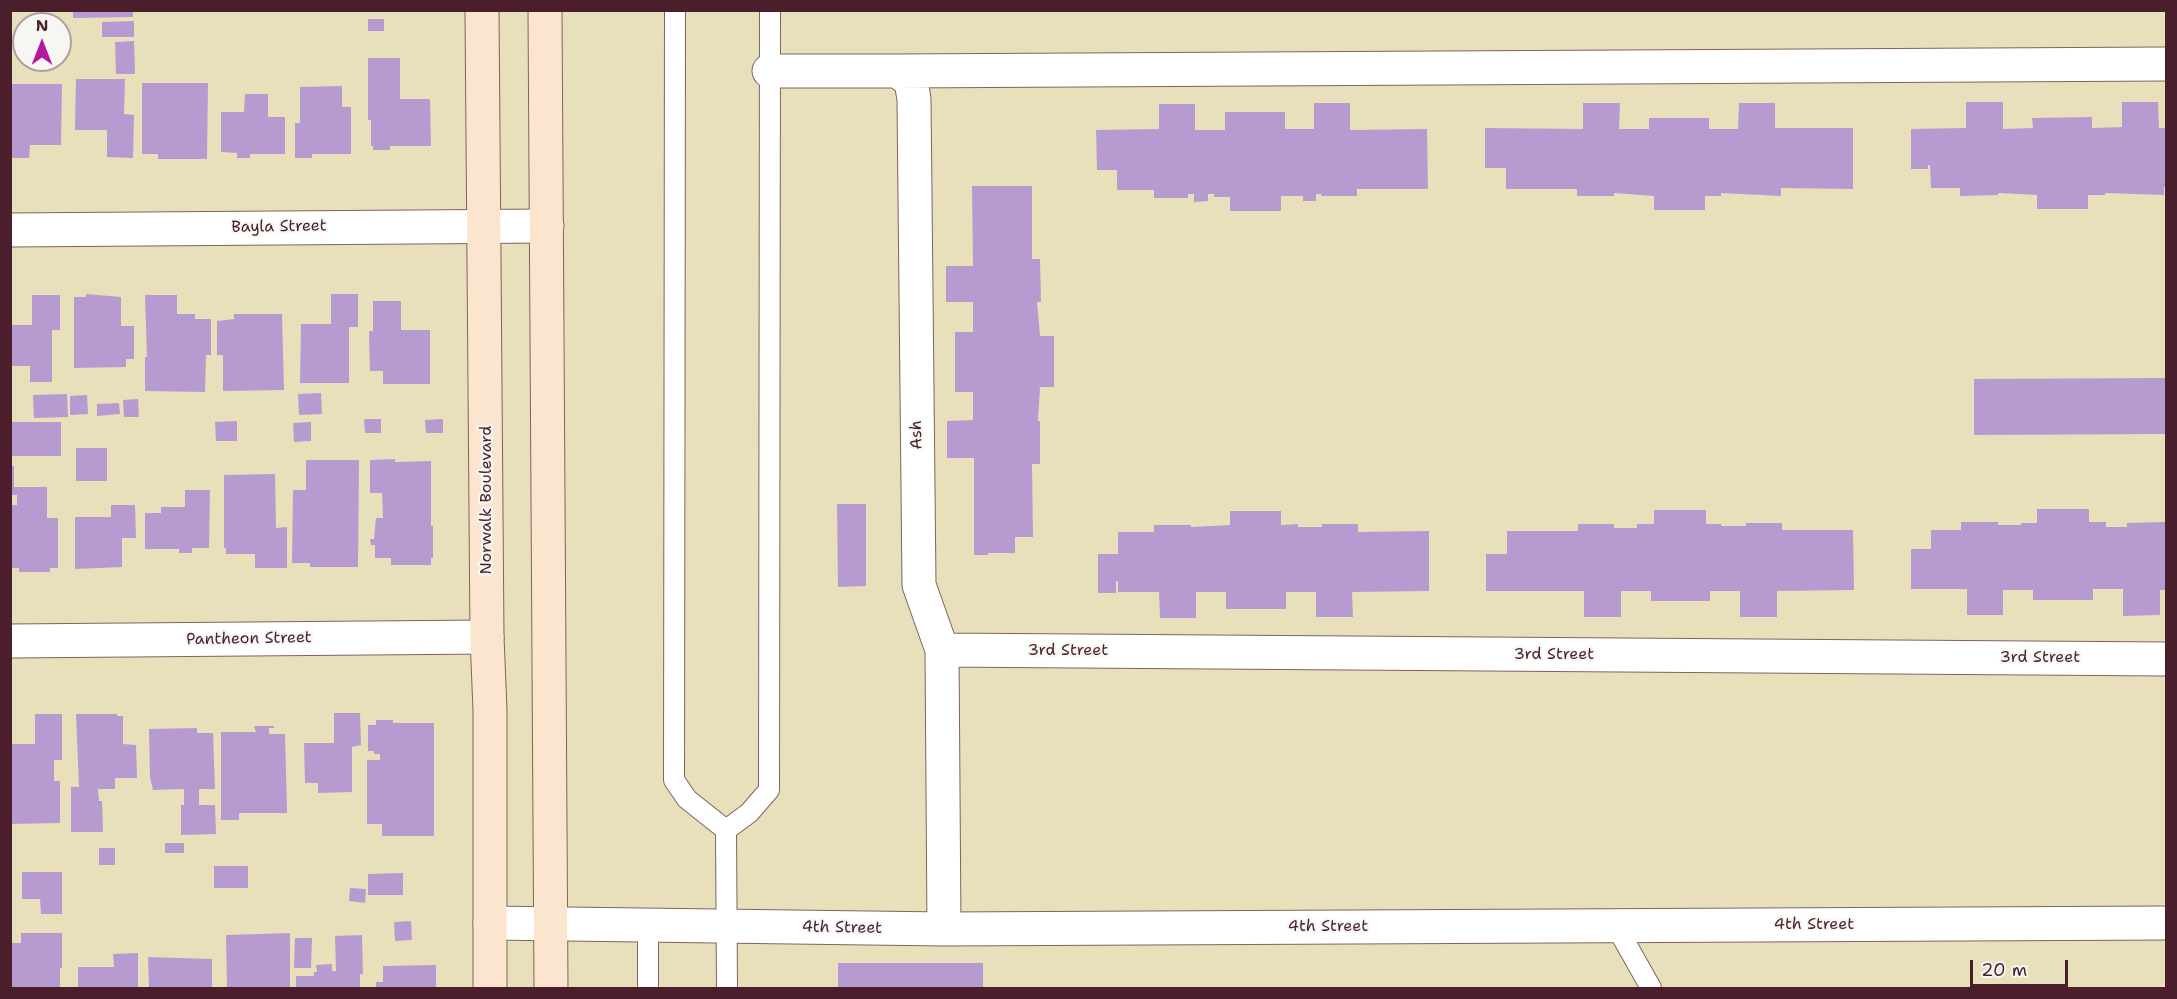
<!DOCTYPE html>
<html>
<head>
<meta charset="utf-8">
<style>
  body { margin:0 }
  #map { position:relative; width:2177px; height:999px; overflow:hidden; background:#e7e0ba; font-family:"Shantell Sans",sans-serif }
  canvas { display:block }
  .frame { position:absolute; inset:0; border:12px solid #4a1f2b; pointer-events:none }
  .north { position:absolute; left:12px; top:12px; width:60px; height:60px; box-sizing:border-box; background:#f6f6f2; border:2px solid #b1a0a2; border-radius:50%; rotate:0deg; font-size:16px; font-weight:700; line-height:24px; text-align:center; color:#4a1f2b }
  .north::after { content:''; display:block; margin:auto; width:21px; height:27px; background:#b5179e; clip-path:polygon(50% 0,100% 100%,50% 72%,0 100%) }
  .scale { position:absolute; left:1970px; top:960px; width:98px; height:27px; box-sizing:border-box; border:3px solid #4a1f2b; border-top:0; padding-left:8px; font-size:18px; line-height:21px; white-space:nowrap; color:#4a1f2b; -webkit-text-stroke:4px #f6f6f2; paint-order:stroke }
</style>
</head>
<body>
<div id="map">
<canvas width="2177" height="999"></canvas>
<div class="frame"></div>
<div class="north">N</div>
<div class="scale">20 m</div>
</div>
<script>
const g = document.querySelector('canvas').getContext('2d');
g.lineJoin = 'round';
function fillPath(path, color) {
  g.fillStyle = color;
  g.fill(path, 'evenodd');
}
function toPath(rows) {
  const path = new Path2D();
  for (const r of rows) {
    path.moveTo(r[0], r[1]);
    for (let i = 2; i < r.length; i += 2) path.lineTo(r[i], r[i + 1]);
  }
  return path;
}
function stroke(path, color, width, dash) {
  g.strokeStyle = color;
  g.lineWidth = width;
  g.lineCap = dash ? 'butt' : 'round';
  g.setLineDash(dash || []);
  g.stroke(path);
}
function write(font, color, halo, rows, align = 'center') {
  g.font = font + ' "Shantell Sans",sans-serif';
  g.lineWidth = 4.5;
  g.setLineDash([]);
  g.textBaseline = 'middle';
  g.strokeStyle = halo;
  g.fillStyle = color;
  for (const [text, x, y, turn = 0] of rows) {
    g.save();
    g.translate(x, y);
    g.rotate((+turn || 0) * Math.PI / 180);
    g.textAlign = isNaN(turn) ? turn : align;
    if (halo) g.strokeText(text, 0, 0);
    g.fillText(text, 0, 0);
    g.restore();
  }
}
fillPath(toPath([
  [73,10,133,10,133,17,73,18],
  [368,19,384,19,384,31,368,31],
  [134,21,134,37,102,37,102,22],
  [134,41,135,74,116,74,115,42],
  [368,58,400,58,400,99,430,99,431,146,390,146,390,150,373,150,373,146,371,146,371,120,368,120],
  [76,79,125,79,124,114,134,115,133,158,107,157,107,130,75,130],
  [142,83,208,83,207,159,158,159,158,154,142,154],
  [10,84,62,84,61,145,30,145,29,158,10,158],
  [342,86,342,107,351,107,351,154,312,154,312,158,295,158,295,123,300,123,300,87],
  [245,94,268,94,268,117,285,117,285,154,250,154,250,158,237,158,237,153,221,152,221,112,244,112],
  [1966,102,2003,102,2003,129,2033,128,2032,118,2092,117,2092,128,2122,127,2122,102,2158,102,2159,128,2166,128,2166,187,2164,187,2164,195,2105,193,2105,195,2088,195,2088,209,2037,209,2037,195,1998,193,1998,195,1960,196,1960,188,1931,188,1930,165,1928,165,1928,169,1911,169,1911,129,1966,128],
  [1314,103,1350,103,1350,130,1427,129,1428,189,1357,189,1357,196,1321,196,1321,194,1316,194,1316,201,1303,201,1303,196,1281,196,1281,211,1230,211,1230,197,1214,197,1214,194,1208,194,1208,201,1194,202,1194,194,1188,194,1188,198,1154,198,1154,190,1117,190,1117,170,1097,170,1096,130,1159,129,1159,104,1195,104,1195,130,1225,130,1225,112,1285,112,1285,129,1314,129],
  [1583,103,1620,103,1619,129,1649,129,1649,118,1709,118,1709,129,1738,129,1739,103,1775,103,1775,128,1853,128,1853,189,1781,188,1781,196,1721,193,1721,196,1705,196,1705,210,1654,210,1654,196,1614,193,1614,196,1577,196,1577,189,1506,189,1506,168,1485,168,1485,128,1583,129],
  [972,186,1032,186,1032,259,1040,259,1041,302,1037,302,1040,336,1054,336,1054,387,1040,387,1038,421,1040,421,1040,464,1032,464,1033,537,1015,537,1015,553,988,553,988,555,974,555,974,458,947,458,947,421,973,420,973,392,955,392,955,332,973,332,973,302,946,302,946,266,973,266],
  [86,294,121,297,121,326,134,326,134,359,126,359,126,367,74,368,74,297,86,297],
  [331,294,358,294,358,327,349,327,349,383,300,383,301,324,331,324],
  [32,295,60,295,60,330,52,330,52,382,30,382,30,366,10,366,10,325,32,325],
  [145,295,177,295,177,314,195,314,195,319,211,319,211,355,206,355,205,392,145,391,145,357,147,357],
  [373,301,401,301,401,330,430,330,430,384,383,384,383,371,370,371,369,331,373,331],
  [234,314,282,314,284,390,223,391,223,355,217,355,217,321,234,319],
  [2166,378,2166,434,1974,435,1974,379],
  [321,393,322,414,299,415,298,394],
  [67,394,68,417,34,418,33,395],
  [87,395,88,414,70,415,70,396],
  [138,399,139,417,124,417,123,400],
  [119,403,120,414,97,416,97,404],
  [364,419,381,419,381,433,365,433],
  [443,419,443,433,426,433,425,420],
  [237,421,237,441,216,441,215,422],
  [10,422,61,422,61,456,11,456],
  [311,422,311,441,294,442,293,423],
  [76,448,107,448,107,481,76,481],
  [395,459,395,462,431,461,431,526,433,526,433,558,431,558,431,565,391,565,391,558,375,558,375,545,371,545,370,539,374,539,376,518,383,518,382,493,370,493,370,460],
  [306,460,359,460,358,567,310,567,310,563,292,563,293,490,306,490],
  [10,466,14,466,14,487,47,487,47,518,58,518,58,568,50,568,50,572,19,572,19,568,11,568,10,505,17,505,17,495,10,495],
  [275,474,276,528,287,527,287,568,255,568,255,554,226,554,226,548,224,548,224,475],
  [185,490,210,490,209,548,192,548,192,553,179,553,179,549,145,549,145,513,161,513,161,507,185,507],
  [837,504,866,504,866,586,838,587],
  [111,505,135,505,136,538,122,538,122,567,75,569,75,517,111,517],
  [2037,509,2089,509,2089,522,2106,522,2106,527,2127,527,2127,523,2165,522,2166,590,2160,590,2160,615,2123,616,2123,589,2093,589,2093,600,2033,600,2033,590,2003,590,2003,615,1967,615,1967,589,1911,589,1911,549,1931,549,1931,530,1961,530,1961,522,1998,522,1998,525,2021,525,2021,523,2037,523],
  [1654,510,1706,510,1706,524,1721,524,1721,526,1746,526,1746,523,1782,523,1782,530,1853,530,1854,590,1777,591,1777,617,1740,617,1740,591,1710,591,1710,601,1651,601,1651,591,1621,591,1621,617,1584,617,1584,591,1486,591,1486,554,1507,554,1507,531,1578,531,1578,524,1614,524,1614,528,1637,528,1637,524,1654,524],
  [1230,511,1281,511,1281,525,1298,524,1298,527,1322,527,1322,524,1358,524,1358,532,1429,531,1429,591,1352,592,1353,617,1316,617,1316,592,1286,592,1286,609,1226,609,1226,592,1196,592,1196,618,1160,618,1159,592,1118,592,1118,581,1116,581,1116,593,1098,593,1098,554,1118,554,1118,532,1154,532,1154,525,1191,525,1191,527,1230,525],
  [334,713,360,713,361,745,352,747,352,792,318,793,318,783,305,783,304,743,334,743],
  [35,714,62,714,62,760,54,760,54,781,60,781,60,823,10,824,10,744,35,744],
  [76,714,117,714,117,716,123,716,123,744,136,745,137,778,115,778,115,789,98,789,99,801,102,801,103,832,71,832,71,787,79,787],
  [376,720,393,720,393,723,434,723,434,836,382,836,382,824,367,824,367,760,380,760,380,754,374,754,374,751,368,751,368,725,376,725],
  [254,726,274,726,274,728,269,728,269,734,285,734,287,813,239,813,239,820,221,820,221,732,256,732],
  [197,728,197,733,213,733,215,789,199,789,199,805,215,805,216,834,181,835,181,805,184,805,184,789,153,790,150,778,149,729],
  [165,843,184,843,184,853,165,853],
  [99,848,115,848,115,865,99,865],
  [214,866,248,866,248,888,214,888],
  [22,872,62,872,62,914,41,914,40,899,22,899],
  [403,873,403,895,368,895,368,874],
  [350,888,366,889,365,903,349,901],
  [411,921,412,940,395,941,394,922],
  [21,933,62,933,62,968,60,968,60,988,10,988,10,943,21,943],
  [290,933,290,988,227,988,226,935],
  [362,935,363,974,360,974,360,988,296,988,296,976,314,976,314,972,317,972,316,965,332,964,332,971,336,971,335,936],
  [295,938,312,938,311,968,294,968],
  [138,953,138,987,78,988,78,967,114,967,113,954],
  [148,957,212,959,212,988,149,988],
  [838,963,983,963,983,988,838,988],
  [436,965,436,988,376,988,376,982,383,982,383,966]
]), '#b79bd0');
const lane = toPath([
  [675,10,674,780,687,799,726,830],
  [726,830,749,813,769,790,770,10],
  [726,830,727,988],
  [648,925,648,988],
  [1616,926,1651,988]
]);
const street = toPath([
  [769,71,897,71,911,81,914,99,919,585,942,650,944,929],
  [897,71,2166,64],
  [10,230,547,226],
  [10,641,487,637],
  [942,650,2166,659],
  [490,923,944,929,2166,923]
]);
const secondary = toPath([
  [482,10,487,637,490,710,490,988],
  [545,10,551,988]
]);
stroke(lane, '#81635d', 22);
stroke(street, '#81635d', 35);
stroke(secondary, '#81635d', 35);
stroke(lane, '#fff', 20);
stroke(street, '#fff', 33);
stroke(secondary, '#fce5cf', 33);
write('16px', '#4a1f2b', '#f6f6f2', [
  ["Bayla Street",279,227,-1],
  ["Ash",917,435,-91],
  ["Norwalk Boulevard",487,500,-90],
  ["Pantheon Street",249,639,-1],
  ["3rd Street",1068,651],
  ["3rd Street",1554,655],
  ["3rd Street",2040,658],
  ["4th Street",1814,925],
  ["4th Street",1328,927],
  ["4th Street",842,928,1]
]);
</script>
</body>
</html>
